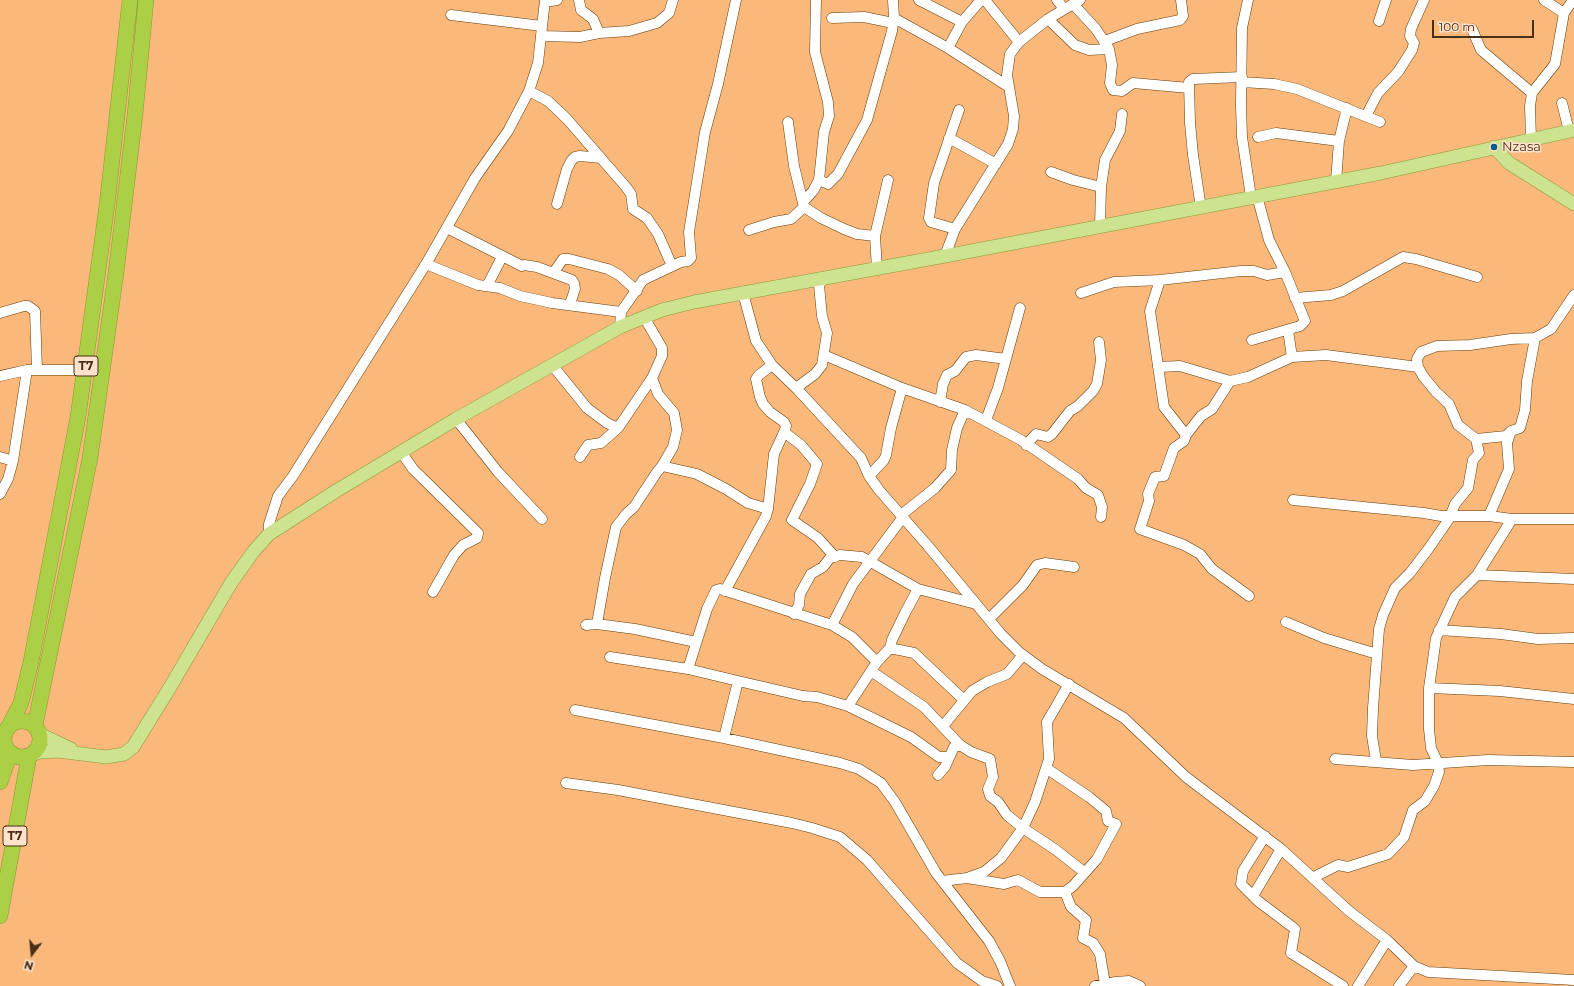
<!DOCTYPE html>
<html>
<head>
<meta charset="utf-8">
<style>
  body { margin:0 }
  #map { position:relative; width:1574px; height:986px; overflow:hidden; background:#fab87b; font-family:Montserrat,sans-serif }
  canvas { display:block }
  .north { position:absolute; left:12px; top:934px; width:40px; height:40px; -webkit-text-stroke:3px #fee2cb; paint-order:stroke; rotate:196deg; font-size:11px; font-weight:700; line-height:16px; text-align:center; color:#492f15 }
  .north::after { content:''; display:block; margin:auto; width:14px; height:18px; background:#492f15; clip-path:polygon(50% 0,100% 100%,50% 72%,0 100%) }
  .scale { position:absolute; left:1432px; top:20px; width:102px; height:18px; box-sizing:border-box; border:2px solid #492f15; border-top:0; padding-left:5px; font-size:12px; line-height:14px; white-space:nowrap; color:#492f15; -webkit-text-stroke:3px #fee2cb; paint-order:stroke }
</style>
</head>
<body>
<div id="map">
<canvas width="1574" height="986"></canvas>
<div class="north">N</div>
<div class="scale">100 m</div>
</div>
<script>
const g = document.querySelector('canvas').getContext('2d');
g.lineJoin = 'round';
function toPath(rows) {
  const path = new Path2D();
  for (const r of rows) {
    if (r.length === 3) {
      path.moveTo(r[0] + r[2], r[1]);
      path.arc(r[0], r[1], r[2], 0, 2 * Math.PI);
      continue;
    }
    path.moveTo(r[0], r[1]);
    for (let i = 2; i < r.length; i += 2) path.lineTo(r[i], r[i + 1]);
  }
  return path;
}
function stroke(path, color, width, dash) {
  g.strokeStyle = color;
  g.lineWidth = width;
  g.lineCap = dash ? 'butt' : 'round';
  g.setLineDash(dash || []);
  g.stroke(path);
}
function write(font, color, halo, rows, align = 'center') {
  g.font = font + ' Montserrat,sans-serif';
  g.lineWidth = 3;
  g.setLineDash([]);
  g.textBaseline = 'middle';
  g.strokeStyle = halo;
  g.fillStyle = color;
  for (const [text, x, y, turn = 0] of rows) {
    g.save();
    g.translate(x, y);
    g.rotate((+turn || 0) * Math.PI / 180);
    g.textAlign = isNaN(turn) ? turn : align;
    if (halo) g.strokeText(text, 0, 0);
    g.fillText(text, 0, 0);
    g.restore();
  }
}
const minor = toPath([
  [579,0,581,10,593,19,599,33],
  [919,0,962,22],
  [985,0,1019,42],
  [1057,0,1064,9],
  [1248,0,1242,28,1241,105,1242,137,1251,197],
  [1544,0,1564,13],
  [545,2,557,0],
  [1073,4,1096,29,1109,49,1112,65,1110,83,1113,90,1122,91,1133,83,1189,88],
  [451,15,542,26],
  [832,18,864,17,893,23],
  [894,18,948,48,1009,87],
  [1048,19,1075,45,1089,50,1109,49],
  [1379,21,1386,0],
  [1472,29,1481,50,1532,93],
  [542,36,580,37,599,33,629,31,657,23,669,13,673,0],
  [1105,41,1137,29,1180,20,1183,16,1181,0],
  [948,48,962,22,981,0],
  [1242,82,1274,84,1297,89,1380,122],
  [529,91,548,101,567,119,626,187,631,194,633,209,647,218,658,234,672,266],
  [1562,103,1569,131],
  [1366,116,1378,93,1398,72,1412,50,1414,43,1410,36,1411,29,1424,0],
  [788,122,794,166,804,207,821,218,844,229,857,234,875,236],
  [1258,137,1276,133,1339,141],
  [949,138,996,164],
  [1531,140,1530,106,1532,93,1555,64,1564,13,1573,0],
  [1051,172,1073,180,1101,187],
  [819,180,828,184,838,174,867,120,892,31,894,18,893,0],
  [1336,182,1339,141,1347,108],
  [803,202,813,191,819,180,824,132,829,116,828,102,815,52,816,0],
  [557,204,567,169,571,161,575,157,580,156,601,158],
  [1201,208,1193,155,1190,123,1189,82,1193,79,1242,77],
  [1100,227,1101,187,1105,160,1120,131,1122,114],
  [447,228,522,266,524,265,537,267,572,280,574,283,575,289,570,304],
  [955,229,931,222,929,218,934,183,959,110],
  [749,230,774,222,791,219,804,207],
  [945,256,955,229,1008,144,1013,129,1014,116,1007,75,1010,54,1019,42,1048,19,1080,0],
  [426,264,478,285,500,288,520,296,552,303,621,312],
  [877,269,875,236,888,180],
  [554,272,563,259,569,259,608,269,619,275,637,291],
  [487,286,502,257],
  [743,293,756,341,772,365,798,390,861,458,869,476,879,490,928,546,1001,634,1019,652,1042,669,1124,718,1186,777,1281,849,1349,911,1387,940,1414,966,1428,972,1574,980],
  [1081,293,1114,282,1160,280],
  [1295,298,1331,295,1343,291,1403,257,1416,259,1477,277],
  [0,313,24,306,28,306,35,311,37,370],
  [620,327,621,312,643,280,681,262,688,261,691,258,689,232,705,132,718,84,736,0],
  [1288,330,1292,357],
  [1252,340,1300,326,1305,321,1285,272,1269,240,1257,196],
  [824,355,902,388,965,410,1021,440,1078,479,1086,488,1098,495,1102,507,1101,517],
  [552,365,587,408,607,423,618,428],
  [1158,367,1180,366,1230,381,1248,377,1292,357,1326,355,1418,367],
  [0,376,27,370,85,370],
  [1230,381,1212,409,1201,416,1186,435,1184,441,1174,448,1164,476,1155,477,1148,494,1149,501,1140,529,1184,545,1200,554,1212,569,1249,596],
  [796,388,815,374,822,365,827,333,822,316,819,285,823,279],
  [940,402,943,384,947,375,955,371,966,357,976,355,1006,359],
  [456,419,498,472,542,519],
  [986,420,998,388,1020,308],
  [784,432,801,445,817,464,810,484,792,520,818,538,835,557],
  [1186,435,1164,407,1150,311,1160,280,1241,271,1254,271,1267,275,1285,272],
  [1476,439,1506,436,1511,431],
  [1026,445,1036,434,1048,437,1052,434,1070,411,1078,406,1093,391,1097,384,1101,360,1099,342],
  [401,452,413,469,478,533,477,538,463,545,454,555,433,592],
  [0,457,13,461],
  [580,457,588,445,601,443,618,428,652,378,662,356,662,348,644,317],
  [662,466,697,474,726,489,748,503,768,509],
  [869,476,884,460,886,455,891,428,902,388],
  [0,494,8,479,13,461,27,370],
  [1293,500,1424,513,1441,516,1489,516,1512,519,1574,519],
  [901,515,935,488,951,470,952,450,957,428,965,410],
  [1489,516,1509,469,1507,443,1511,431,1520,428,1525,410,1527,381,1535,338,1551,329,1574,295],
  [269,534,269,524,278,496,293,476,426,264,475,178,508,131,529,91,538,63,545,0],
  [1477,575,1574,579],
  [725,591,766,516,768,509,774,454,785,430,786,426,784,422,770,412,763,404,760,397,756,379,759,375,772,365],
  [794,614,799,605,800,594,811,574,823,567,830,558,840,555,862,557,918,589,976,604],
  [989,619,1023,585,1037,565,1045,563,1074,567],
  [1286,622,1324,638,1377,654],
  [597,624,605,578,616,527,626,514,634,507,657,472,662,466,673,447,677,430,674,413,658,394,652,378],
  [586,625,597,624,635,629,696,642],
  [832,625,853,584,903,517],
  [1439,630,1501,634,1538,639,1574,638],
  [890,648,914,653,964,700],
  [610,657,688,669,738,681,724,738],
  [688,669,707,609,716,590,720,589,832,625,852,637,877,662],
  [871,671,924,707,960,745,971,752,990,759,993,777,988,789,990,796,998,802,1007,815,1023,828,1056,850,1084,872],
  [738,681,803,696,817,697,848,706,911,737,939,757,949,757],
  [1429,688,1500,691,1574,699],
  [848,706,877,662,890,648,892,640,905,613,918,589],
  [575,710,724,738,840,763,859,769,881,783,895,802,936,873,989,941,1000,961,1010,986],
  [943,726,972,691,987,682,1007,674,1023,655],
  [0,732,4,736],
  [1335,759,1413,765,1488,760,1574,762],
  [1376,761,1372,736,1373,708,1379,629,1383,615,1395,588,1410,573,1429,548,1449,519,1455,504,1468,488,1473,460,1479,453,1476,439,1458,425,1449,404,1436,392,1423,376,1418,367,1417,359,1421,352,1437,346,1470,345,1511,339,1535,338],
  [938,775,945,767,954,747,960,745],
  [566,783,618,790,792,823,812,828,840,837,867,860,957,963,982,981,997,986],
  [1265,836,1243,871,1241,884,1258,901,1295,929,1291,953,1343,986],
  [1314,877,1338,865,1348,867,1388,854,1404,837,1413,810,1425,801,1434,786,1439,772,1438,763,1431,748,1429,729,1429,688,1436,638,1455,597,1477,575,1512,519],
  [967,878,1004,884,1018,880,1040,892,1065,892,1073,886,1097,859,1116,824,1108,821,1106,811,1089,797,1046,768],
  [942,881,967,878,984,872,1001,858,1023,828,1035,802,1049,759,1047,722,1069,684],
  [1065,892,1071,907,1086,920,1083,938,1093,943,1100,954,1105,984],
  [1253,896,1281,849],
  [1095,986,1116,982,1129,981,1140,986],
  [1358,986,1387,940],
  [1399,986,1414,966]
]);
const major = toPath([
  [1494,147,1509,163,1574,204],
  [35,725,42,735,71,749],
  [29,756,40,752,58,751,106,757,124,754,133,747,169,689,231,583,253,552,269,534,336,491,456,419,620,327,662,310,694,302,945,256,1381,173,1574,130]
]);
const highway = toPath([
  [22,739,18],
  [35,725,90,458,116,273,135,115,146,0],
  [9,726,21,703,31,662,78,417,107,205,130,0],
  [0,782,7,762,5,747],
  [0,916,29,756]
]);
stroke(minor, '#673b05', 11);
stroke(major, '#899834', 14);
stroke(highway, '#899834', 16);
stroke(minor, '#fff', 10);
stroke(major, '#cde38f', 13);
stroke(highway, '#abd045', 15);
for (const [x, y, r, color] of [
  [1494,147,4,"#075c8e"]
]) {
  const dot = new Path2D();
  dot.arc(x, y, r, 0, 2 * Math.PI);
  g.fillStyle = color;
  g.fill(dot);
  stroke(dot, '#fee2cb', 1.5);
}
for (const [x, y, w] of [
  [86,366,24],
  [15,836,24]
]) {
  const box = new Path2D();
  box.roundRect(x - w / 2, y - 10, w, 20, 3);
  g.fillStyle = '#fee2cb';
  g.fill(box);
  stroke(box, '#492f15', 1);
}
write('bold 12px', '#492f15', null, [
  ["T7",86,366],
  ["T7",15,836]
]);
write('13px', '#492f15', '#fee2cb', [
  ["Nzasa",1502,147]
], 'left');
</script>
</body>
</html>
